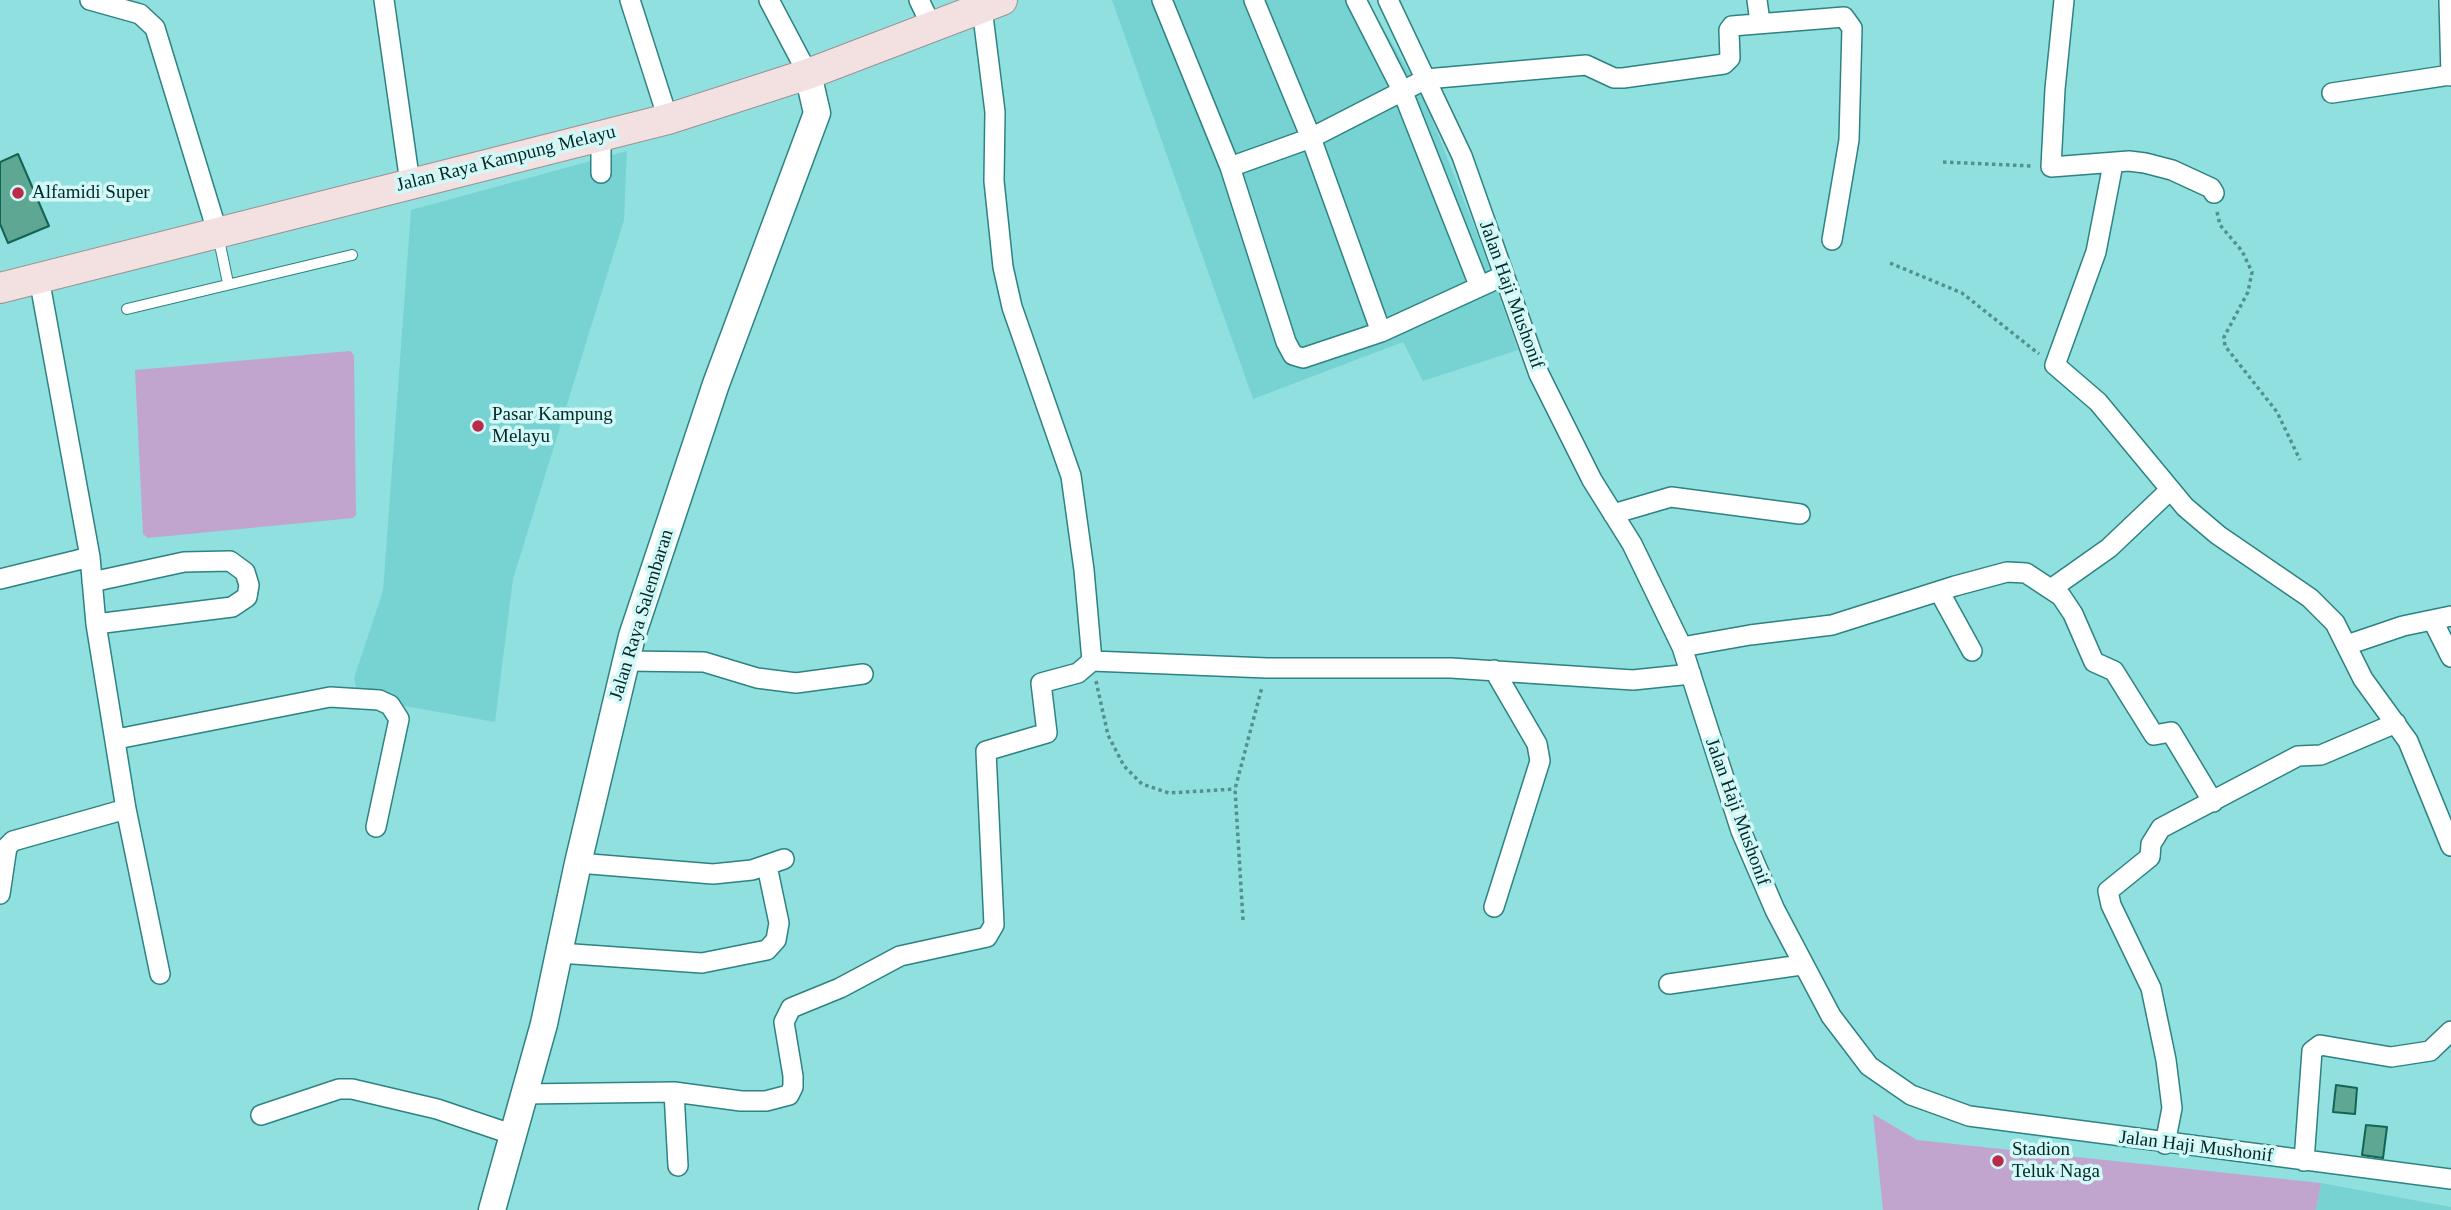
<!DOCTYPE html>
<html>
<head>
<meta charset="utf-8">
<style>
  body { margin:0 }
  canvas { display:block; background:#8fe0df }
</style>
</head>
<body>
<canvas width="2451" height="1210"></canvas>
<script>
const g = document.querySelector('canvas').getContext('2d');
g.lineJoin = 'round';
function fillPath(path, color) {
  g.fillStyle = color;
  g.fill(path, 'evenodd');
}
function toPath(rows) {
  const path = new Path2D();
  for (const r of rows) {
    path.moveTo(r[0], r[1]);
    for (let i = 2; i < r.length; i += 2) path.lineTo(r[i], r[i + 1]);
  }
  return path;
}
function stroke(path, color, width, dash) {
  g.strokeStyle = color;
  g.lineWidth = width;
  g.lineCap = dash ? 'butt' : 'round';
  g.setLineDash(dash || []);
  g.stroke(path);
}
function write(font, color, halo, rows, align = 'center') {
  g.font = font + ' Georgia,serif';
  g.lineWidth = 7;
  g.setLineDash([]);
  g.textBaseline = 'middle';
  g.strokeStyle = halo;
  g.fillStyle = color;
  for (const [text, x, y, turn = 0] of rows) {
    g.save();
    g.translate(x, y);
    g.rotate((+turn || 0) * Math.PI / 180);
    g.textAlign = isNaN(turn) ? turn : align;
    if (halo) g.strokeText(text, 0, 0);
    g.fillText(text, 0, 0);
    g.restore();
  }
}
fillPath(toPath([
  [1112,0,1367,0,1423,96,1481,244,1518,350,1423,381,1403,342,1253,399],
  [627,151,624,220,513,579,495,722,359,698,354,678,383,591,411,210],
  [2321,1183,2451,1207,2451,1210,2316,1210]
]), '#77d3d2');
fillPath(toPath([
  [350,351,354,355,356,515,353,518,148,538,143,534,135,370],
  [1873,1114,1917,1140,2321,1183,2316,1210,1883,1210]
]), '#c1a5cf');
const building = toPath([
  [18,154,49,226,8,243,0,224,0,162,18,154],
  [2336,1085,2357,1088,2355,1114,2333,1112,2336,1085],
  [2366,1125,2387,1127,2383,1158,2362,1155,2366,1125]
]);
fillPath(building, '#5da793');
stroke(building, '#126453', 2);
const lane = toPath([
  [218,235,228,283],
  [127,309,352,255]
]);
const street = toPath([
  [90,0,140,14,155,28,217,231],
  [384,0,410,183],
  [630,0,668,119],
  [769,0,808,74],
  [919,0,932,27],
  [1162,0,1230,167,1286,342,1293,355,1303,358,1381,332,1503,276],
  [1254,0,1311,138,1381,332],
  [1356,0,1402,90,1479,285],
  [1388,0,1462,156,1539,374,1592,480,1632,544,1682,647,1741,831,1775,910,1831,1016,1869,1066,1911,1095,1969,1116,2451,1179],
  [1757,0,1760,22],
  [2064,0,2055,89,2051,167,2129,161,2145,163,2172,170,2211,188,2214,193],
  [2449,0,2451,76],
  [982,8,995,112,994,181,1003,267,1012,307,1071,476,1084,570,1092,661],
  [2332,93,2450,75],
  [601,136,601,173],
  [2113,164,2096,252,2055,365,2098,402,2185,507,2218,535,2310,598,2335,623,2363,679,2408,741,2451,846],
  [1230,167,1311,138,1426,79,1586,65,1614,78,1623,78,1724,64,1730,58,1729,30,1732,26,1844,17,1852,28,1849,140,1832,240],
  [39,278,90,557,96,624,126,809,160,974],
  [1613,514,1671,497,1800,514],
  [0,579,90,557],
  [92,582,184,562,230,561,245,572,249,585,247,597,232,607,96,624],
  [2051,589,2109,548,2169,491],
  [1939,591,1972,651],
  [2433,621,2451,657],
  [2347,645,2403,626,2451,616],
  [1682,647,1750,635,1832,625,1955,586,2007,572,2026,573,2061,596,2073,614,2094,662,2114,671,2154,735,2171,732,2213,802],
  [626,661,704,662,757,678,796,683,863,674],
  [117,739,330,697,379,700,390,705,399,719,376,827],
  [578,863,713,874,752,870,784,859],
  [0,894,7,847,13,841,126,809],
  [1494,907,1540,761,1537,744,1494,670],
  [559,953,702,963,767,950,776,940,779,923,767,866],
  [1669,984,1801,965],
  [674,1092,741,1101,766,1101,789,1095,793,1087,793,1076,784,1022,791,1008,840,988,900,956,987,937,994,925,986,751,1047,733,1041,683,1078,673,1092,661,1267,668,1451,668,1633,680,1691,674],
  [523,1094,674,1092,678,1166],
  [261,1115,339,1089,352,1089,437,1109,511,1134],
  [2165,1144,2172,1108,2166,1060,2151,988,2111,905,2108,891,2150,857,2151,844,2161,828,2298,756,2321,755,2396,723],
  [2304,1161,2312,1051,2320,1045,2391,1057,2430,1051,2451,1031]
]);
const secondary = toPath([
  [492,1210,544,1024,578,863,632,636,716,384,817,113,808,74]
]);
const primary = toPath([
  [0,288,668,119,808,74,1002,0]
]);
stroke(lane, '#2d8282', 12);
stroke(street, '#2d8282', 22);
stroke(secondary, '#2d8282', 29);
stroke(primary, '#999293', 32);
stroke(toPath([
  [1943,162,2032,166],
  [2217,212,2220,225,2242,251,2252,272,2248,292,2224,337,2225,346,2277,412,2300,460],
  [1890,263,1962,293,2039,354],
  [1096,681,1108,735,1124,766,1142,784,1169,793,1235,789],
  [1243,920,1235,789,1262,687]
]), '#539190', 3.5, [3.5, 3.5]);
stroke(lane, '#fff', 10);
stroke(street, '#fff', 19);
stroke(secondary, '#fff', 26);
stroke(primary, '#f3e0e1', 30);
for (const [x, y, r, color] of [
  [18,193,7,"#bb2a49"],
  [478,426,7,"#bb2a49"],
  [1998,1161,7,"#bb2a49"]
]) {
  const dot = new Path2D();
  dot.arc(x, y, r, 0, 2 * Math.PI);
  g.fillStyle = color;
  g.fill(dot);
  stroke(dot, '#d2f9f8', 2.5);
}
write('19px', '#022726', '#d2f9f8', [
  ["Jalan Raya Kampung Melayu",506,159,-14],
  ["Jalan Haji Mushonif",1511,295,70],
  ["Jalan Raya Salembaran",642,615,-73],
  ["Jalan Haji Mushonif",1737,812,70],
  ["Jalan Haji Mushonif",2196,1147,7]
]);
write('19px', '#022726', '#d2f9f8', [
  ["Alfamidi Super",32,193],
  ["Pasar Kampung",492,415],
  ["Melayu",492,437],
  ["Stadion",2012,1150],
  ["Teluk Naga",2012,1172]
], 'left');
</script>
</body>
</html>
